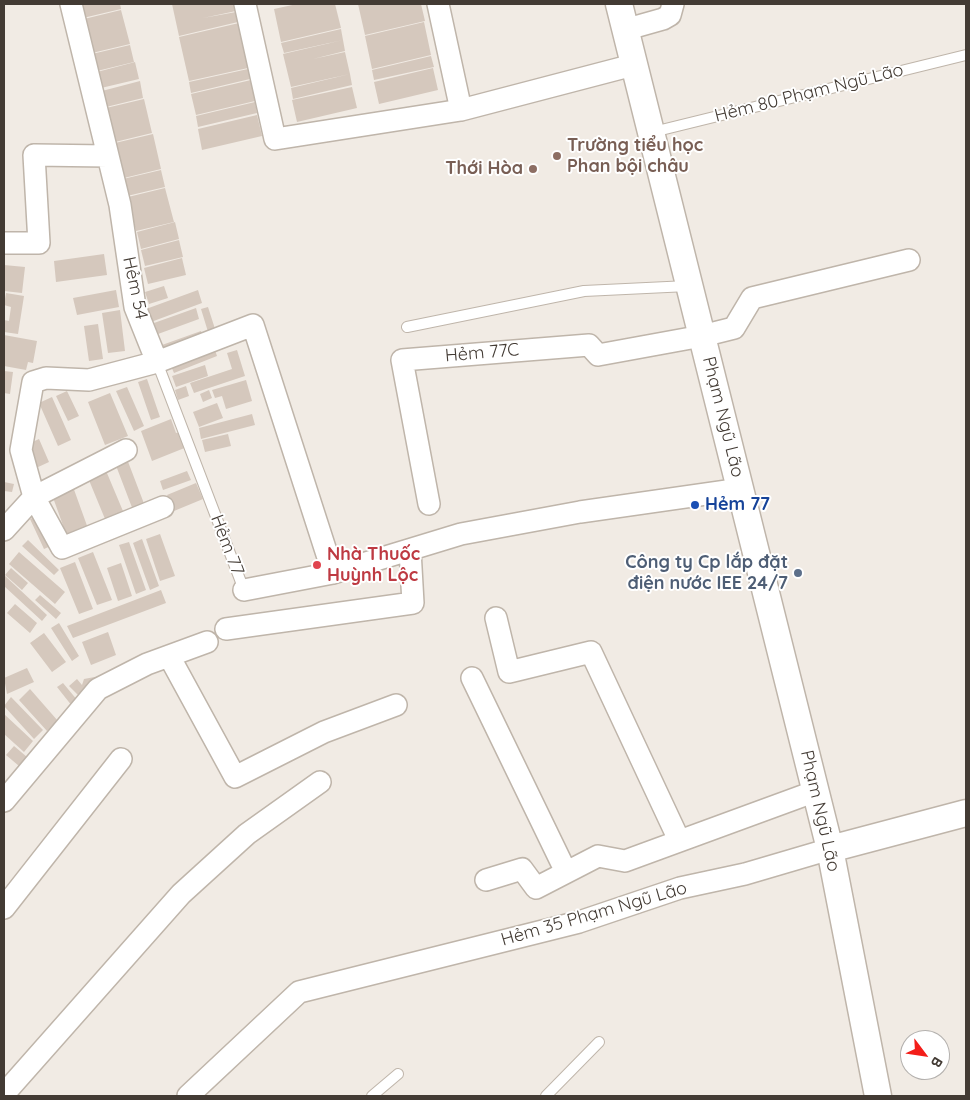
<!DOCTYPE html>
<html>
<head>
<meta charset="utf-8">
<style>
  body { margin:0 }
  #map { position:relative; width:970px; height:1100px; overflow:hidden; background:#f1ebe4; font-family:Quicksand,sans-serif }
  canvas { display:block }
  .frame { position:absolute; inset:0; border:5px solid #433b34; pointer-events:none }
  .north { position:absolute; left:900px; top:1030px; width:50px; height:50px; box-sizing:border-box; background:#fff; border:1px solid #b4b1ae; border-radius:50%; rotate:121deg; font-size:14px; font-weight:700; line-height:20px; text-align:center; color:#433b34 }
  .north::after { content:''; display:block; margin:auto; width:18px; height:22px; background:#f31e19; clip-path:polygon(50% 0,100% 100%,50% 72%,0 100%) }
</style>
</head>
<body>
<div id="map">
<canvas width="970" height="1100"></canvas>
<div class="frame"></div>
<div class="north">B</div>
</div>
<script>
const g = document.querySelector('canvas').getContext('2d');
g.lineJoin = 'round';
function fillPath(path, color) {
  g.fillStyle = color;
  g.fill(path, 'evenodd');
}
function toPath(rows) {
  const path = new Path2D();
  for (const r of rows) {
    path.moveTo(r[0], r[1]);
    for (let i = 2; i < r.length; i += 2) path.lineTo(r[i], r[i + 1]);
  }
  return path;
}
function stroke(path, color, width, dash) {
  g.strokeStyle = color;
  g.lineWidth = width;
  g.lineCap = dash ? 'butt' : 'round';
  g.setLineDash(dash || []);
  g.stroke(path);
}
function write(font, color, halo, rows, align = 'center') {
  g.font = font + ' Quicksand,sans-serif';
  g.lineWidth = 4;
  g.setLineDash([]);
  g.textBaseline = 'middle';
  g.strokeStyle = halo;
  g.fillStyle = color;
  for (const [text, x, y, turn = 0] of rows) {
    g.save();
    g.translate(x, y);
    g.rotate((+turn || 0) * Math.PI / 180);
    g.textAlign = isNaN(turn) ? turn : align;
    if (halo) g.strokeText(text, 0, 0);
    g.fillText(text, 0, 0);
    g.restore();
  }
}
fillPath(toPath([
  [80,4,120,4,121,9,83,18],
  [172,4,235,4,236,11,203,18,236,12,238,22,179,36],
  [297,4,335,4,341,28,281,42,274,9],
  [358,4,421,4,425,21,365,35],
  [121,10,130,44,92,53,84,19],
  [424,22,431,55,372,69,365,36],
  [239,23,248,68,189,81,179,37],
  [341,29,343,40,284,53,281,43],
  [343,40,345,51,313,59,345,52,350,74,291,87,283,54],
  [130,45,134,62,97,71,92,54],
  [431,56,434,67,374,80,372,70],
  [135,62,139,79,101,88,97,72],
  [433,68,438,90,379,104,374,82],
  [248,69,250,79,191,93,189,82],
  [350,74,352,85,293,99,291,88],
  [251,80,255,101,196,115,191,94],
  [140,81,143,98,106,107,102,91],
  [352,87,357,108,297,122,292,100],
  [144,99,152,133,115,142,106,108],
  [255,102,257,113,198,127,196,116],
  [257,115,262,136,202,150,198,129],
  [153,134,161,169,124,178,115,143],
  [161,170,165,187,127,196,123,179],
  [165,188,174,222,136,231,128,197],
  [175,222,179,239,141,249,137,232],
  [179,240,183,257,145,266,141,250],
  [104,254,107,275,56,282,54,261],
  [182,258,186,275,148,284,144,268],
  [4,265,25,267,22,293,4,291],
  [164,286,168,298,149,304,145,292],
  [116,290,119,307,77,315,73,298],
  [198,290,202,303,151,322,146,309],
  [6,293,24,296,18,334,4,332,4,320,9,321,11,307,4,305],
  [208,307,216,332,209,335,201,309],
  [196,308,199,319,158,334,154,323],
  [120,310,125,351,108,353,102,313],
  [98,324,103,359,89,361,84,326],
  [201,331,205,342,166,356,162,345],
  [4,335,37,341,33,363,28,362,26,370,4,366],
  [214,347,217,356,174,373,170,364],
  [237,350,245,376,194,393,190,383,232,369,227,353],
  [205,365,208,376,176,387,172,376],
  [4,371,13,372,10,394,4,393],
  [147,379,160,417,151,420,138,382],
  [246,380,252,401,226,409,222,396,215,398,212,390],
  [186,386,189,396,178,400,175,390],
  [127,387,144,426,134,431,116,391],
  [209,390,212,398,203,402,200,394],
  [67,391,79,416,68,421,56,396],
  [110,393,128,436,105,445,88,402],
  [52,397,71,440,58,446,39,403],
  [217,403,223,418,199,427,193,412],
  [252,414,255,425,201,439,199,428],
  [171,419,176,433,181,432,187,447,152,461,141,431],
  [228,434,231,446,205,452,202,440],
  [39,439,49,462,36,468,26,445],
  [127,459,148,514,136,518,115,463],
  [104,466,128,523,110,531,86,473],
  [187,471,191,480,163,490,160,481],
  [4,482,14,484,12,492,4,491],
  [196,483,203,499,174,511,167,495],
  [72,484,90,534,69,542,51,492],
  [39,515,53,545,44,549,30,519],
  [160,534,175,576,160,581,146,539],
  [142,539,159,586,150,590,133,543],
  [28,540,59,570,54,575,22,546],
  [129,542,146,590,136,594,119,545],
  [19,552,65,592,55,604,9,564],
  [93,552,112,600,97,605,78,558],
  [75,562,93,609,79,614,60,568],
  [121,563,132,596,118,601,107,568],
  [11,568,28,583,22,590,5,575],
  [4,575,47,615,42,621,4,586],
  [161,590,166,603,73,638,67,626],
  [40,595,61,613,56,619,35,600],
  [15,604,37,623,30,633,7,613],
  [59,623,79,656,72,661,51,628],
  [108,632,116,655,91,665,82,642],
  [44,633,66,662,52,672,30,643],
  [27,668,34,682,7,694,4,678],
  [100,676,101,682,82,699,69,686,77,679,82,685,84,679],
  [63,683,78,701,72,706,57,687],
  [30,689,58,721,47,731,19,700],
  [11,697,43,730,34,739,4,706],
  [4,714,33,741,24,752,4,734],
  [14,746,27,757,19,766,6,755]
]), '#d5c8bd');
const service = toPath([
  [653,132,966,55],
  [407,327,584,291,688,286],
  [157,362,244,590],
  [372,1096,398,1074],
  [546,1096,599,1042]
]);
const minor = toPath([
  [71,4,120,205,135,307,157,362,89,380,46,378,33,382,21,450,34,497,62,548,163,507],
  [245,4,275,139,461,110,633,65],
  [438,4,461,110],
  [624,30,663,19,670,15,673,4],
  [4,243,39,243,34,155,108,156],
  [157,362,253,325,333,573],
  [429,504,402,360,589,345,598,355,702,336,734,328,752,298,909,260],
  [4,530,34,497,126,450],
  [244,590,333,573,461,534,580,512,741,489],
  [496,618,509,672,591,652,679,840],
  [226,629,413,603,410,550],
  [169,656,235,777,324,732,396,705],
  [472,678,566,872],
  [4,801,98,689,147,664,207,642],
  [486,880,522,869,536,888,598,856,625,861,816,791],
  [4,908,121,759],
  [4,1094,181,894,247,834,320,782],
  [188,1096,299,992,579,922,680,888,745,874,830,849]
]);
const tertiary = toPath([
  [619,4,830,849,878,1096],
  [830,849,966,813]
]);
stroke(service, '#bfb5aa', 12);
stroke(minor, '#bfb5aa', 24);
stroke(tertiary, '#bfb5aa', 29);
stroke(service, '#fff', 10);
stroke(minor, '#fff', 21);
stroke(tertiary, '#fff', 26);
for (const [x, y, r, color] of [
  [557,156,5,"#8d6e63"],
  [533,169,5,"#8d6e63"],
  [695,505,5,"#1a4fb4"],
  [317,565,5,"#e0444e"],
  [798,573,5,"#5c6f8a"]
]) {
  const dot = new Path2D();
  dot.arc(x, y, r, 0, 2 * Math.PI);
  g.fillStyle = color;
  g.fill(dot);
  stroke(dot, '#fff', 2);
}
write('18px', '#433b34', '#fff', [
  ["Hẻm 80 Phạm Ngũ Lão",809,93,-14],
  ["Hẻm 54",135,288,78],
  ["Hẻm 77C",482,353,-5],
  ["Phạm Ngũ Lão",723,417,76],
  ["Hẻm 77",227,545,69],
  ["Phạm Ngũ Lão",820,811,77],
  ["Hẻm 35 Phạm Ngũ Lão",594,914,-16]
]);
write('bold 18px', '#785e54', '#fff', [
  ["Trường tiểu học",567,146],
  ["Phan bội châu",567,167],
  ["Thới Hòa",523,169,"right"]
], 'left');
write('bold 18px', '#164399', '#fff', [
  ["Hẻm 77",705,505]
], 'left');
write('bold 18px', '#be3a42', '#fff', [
  ["Nhà Thuốc",327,555],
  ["Huỳnh Lộc",327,576]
], 'left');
write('bold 18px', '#4e5e75', '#fff', [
  ["Công ty Cp lắp đặt",788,563],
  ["điện nước IEE 24/7",788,584]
], 'right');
</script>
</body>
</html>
